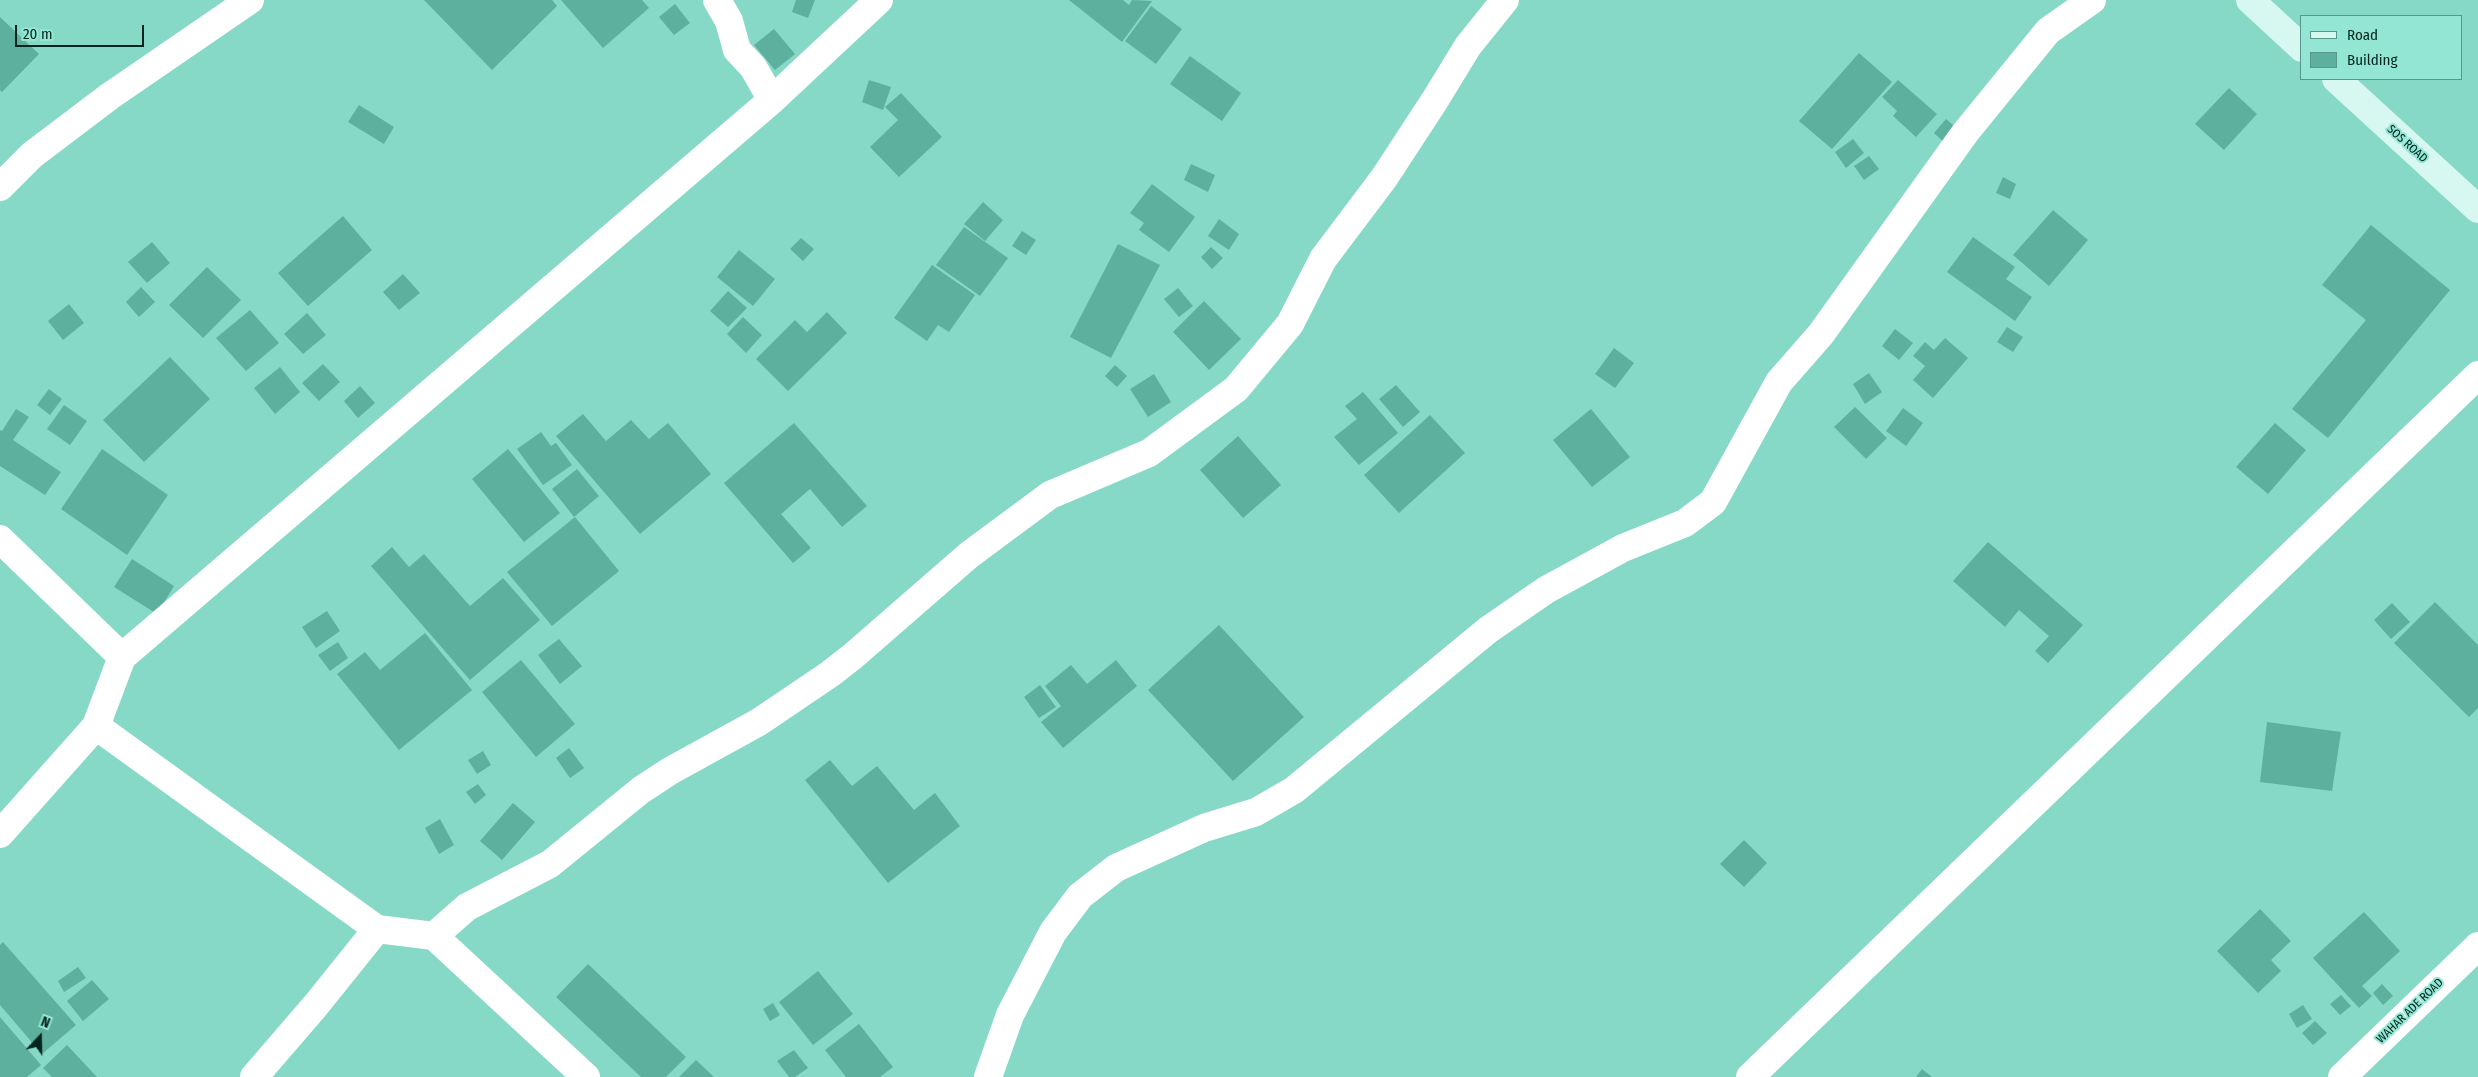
<!DOCTYPE html>
<html>
<head>
<meta charset="utf-8">
<style>
  body { margin:0 }
  #map { position:relative; width:2478px; height:1077px; overflow:hidden; background:#86d9c6; font-family:"Fira Sans Condensed",sans-serif }
  canvas { display:block }
  .legend { position:absolute; left:2300px; top:15px; width:162px; height:65px; box-sizing:border-box; background:#93e6d3; border:1px solid #58988b; margin:0; padding:6px 9px; list-style:none; font-size:15px; color:#00241e }
  .legend li { display:flex; align-items:center; gap:10px; height:25px }
  .legend b { width:25px; border:1px solid #58988b }
  .north { position:absolute; left:15px; top:1012px; width:50px; height:50px; -webkit-text-stroke:4px #93e6d3; paint-order:stroke; rotate:21deg; font-size:14px; font-weight:700; line-height:20px; text-align:center; color:#00241e }
  .north::after { content:''; display:block; margin:auto; width:18px; height:22px; background:#00241e; clip-path:polygon(50% 0,100% 100%,50% 72%,0 100%) }
  .scale { position:absolute; left:15px; top:25px; width:129px; height:22px; box-sizing:border-box; border:2px solid #00241e; border-top:0; padding-left:6px; font-size:15px; line-height:18px; white-space:nowrap; color:#00241e; -webkit-text-stroke:4px #93e6d3; paint-order:stroke }
</style>
</head>
<body>
<div id="map">
<canvas width="2478" height="1077"></canvas>
<ul class="legend">
<li><b style="height:6px;background:#d7f8f1"></b>Road</li>
<li><b style="height:14px;background:#5eb09e"></b>Building</li>
</ul>
<div class="north">N</div>
<div class="scale">20 m</div>
</div>
<script>
const g = document.querySelector('canvas').getContext('2d');
g.lineJoin = 'round';
function fillPath(path, color) {
  g.fillStyle = color;
  g.fill(path, 'evenodd');
}
function toPath(rows) {
  const path = new Path2D();
  for (const r of rows) {
    path.moveTo(r[0], r[1]);
    for (let i = 2; i < r.length; i += 2) path.lineTo(r[i], r[i + 1]);
  }
  return path;
}
function stroke(path, color, width, dash) {
  g.strokeStyle = color;
  g.lineWidth = width;
  g.lineCap = dash ? 'butt' : 'round';
  g.setLineDash(dash || []);
  g.stroke(path);
}
function write(font, color, halo, rows, align = 'center') {
  g.font = font + ' "Fira Sans Condensed",sans-serif';
  g.lineWidth = 4;
  g.setLineDash([]);
  g.textBaseline = 'middle';
  g.strokeStyle = halo;
  g.fillStyle = color;
  for (const [text, x, y, turn = 0] of rows) {
    g.save();
    g.translate(x, y);
    g.rotate((+turn || 0) * Math.PI / 180);
    g.textAlign = isNaN(turn) ? turn : align;
    if (halo) g.strokeText(text, 0, 0);
    g.fillText(text, 0, 0);
    g.restore();
  }
}
fillPath(toPath([
  [424,0,552,0,557,6,492,70],
  [561,0,642,0,649,8,603,48],
  [796,0,815,0,808,18,792,12],
  [1069,0,1123,0,1129,5,1132,0,1152,1,1122,42],
  [675,4,690,23,674,35,659,17],
  [1151,6,1182,29,1156,64,1125,41],
  [0,17,39,54,2,92,0,90],
  [774,29,795,54,775,70,754,45],
  [1859,53,1892,82,1832,149,1799,121],
  [1190,56,1241,93,1222,121,1170,84],
  [869,80,891,87,883,110,862,102],
  [1898,80,1937,114,1916,137,1893,116,1897,111,1882,97],
  [2229,88,2257,114,2224,150,2195,124],
  [901,93,942,137,899,177,870,147,898,120,885,107],
  [359,105,394,127,384,144,348,122],
  [1946,119,1960,131,1948,146,1934,133],
  [1853,139,1864,153,1846,168,1835,152],
  [1869,156,1879,169,1864,180,1854,166],
  [1191,164,1215,175,1208,192,1184,180],
  [2003,177,2016,184,2010,199,1996,193],
  [1152,184,1195,217,1169,252,1139,230,1144,223,1130,213],
  [983,202,1003,220,985,241,964,224],
  [2053,210,2088,240,2049,286,2013,255],
  [343,216,372,250,308,306,278,273],
  [1219,219,1239,234,1229,250,1208,236],
  [2371,225,2450,290,2328,438,2292,409,2366,320,2322,285],
  [964,227,1008,258,980,296,936,265],
  [1022,231,1036,240,1026,255,1012,246],
  [1973,237,2015,267,2006,279,2032,297,2015,321,1947,272],
  [801,238,814,249,803,261,790,249],
  [152,242,170,263,147,283,128,262],
  [1118,244,1160,265,1111,358,1070,337],
  [1211,247,1223,258,1212,269,1201,257],
  [739,250,775,279,753,306,717,277],
  [932,265,975,295,949,332,938,325,927,341,894,318],
  [207,267,241,300,203,338,169,305],
  [403,274,420,293,399,310,383,292],
  [141,287,155,302,139,317,126,302],
  [1178,288,1193,306,1179,317,1164,299],
  [728,291,747,308,728,327,710,311],
  [1204,301,1241,339,1209,370,1173,332],
  [69,304,84,323,63,340,48,321],
  [250,310,279,343,246,371,216,338],
  [827,312,847,333,788,391,756,359,795,320,807,332],
  [307,313,326,335,303,354,284,334],
  [743,317,762,335,746,353,727,334],
  [2007,327,2023,337,2013,352,1997,342],
  [1895,329,1913,343,1899,360,1882,346],
  [1945,338,1968,358,1933,398,1913,380,1925,366,1913,356,1925,342,1934,350],
  [1614,348,1634,363,1615,388,1595,374],
  [170,357,210,399,144,462,103,420],
  [323,364,340,382,319,401,302,383],
  [1115,365,1127,376,1117,387,1105,376],
  [280,367,300,392,275,414,254,388],
  [1869,373,1882,392,1865,404,1853,384],
  [1154,374,1171,402,1148,417,1130,389],
  [1396,385,1420,412,1403,427,1379,399],
  [360,386,375,403,358,418,344,401],
  [49,389,62,399,50,415,37,405],
  [1363,392,1398,433,1359,465,1334,437,1357,419,1345,406],
  [64,405,87,421,70,445,47,429],
  [1855,407,1887,438,1866,459,1834,427],
  [1903,408,1923,423,1906,446,1886,431],
  [16,409,29,417,13,440,61,472,45,495,0,466,0,430,2,431],
  [1591,409,1630,457,1592,487,1553,440],
  [583,414,606,441,631,420,649,439,668,423,711,474,640,534,556,436],
  [1430,415,1465,453,1399,513,1364,475],
  [794,423,867,506,842,527,810,489,781,514,811,548,793,563,724,483],
  [2275,423,2306,450,2268,494,2236,467],
  [541,432,551,446,556,443,572,465,543,485,517,449],
  [1238,436,1281,485,1243,518,1200,470],
  [102,449,168,495,127,555,61,509],
  [508,449,560,513,524,542,472,479],
  [577,469,599,496,574,517,552,489],
  [575,517,619,571,552,626,507,572],
  [1988,542,2083,625,2048,663,2035,651,2049,636,2019,610,2005,627,1953,581],
  [392,547,409,567,424,554,470,606,503,578,540,620,470,680,371,566],
  [132,559,174,586,157,614,114,587],
  [2435,602,2478,645,2478,708,2469,717,2394,643],
  [2392,603,2410,622,2391,639,2374,620],
  [327,611,340,631,316,648,302,627],
  [1219,625,1304,717,1233,781,1148,690],
  [425,633,472,690,399,750,337,674,365,652,380,670],
  [559,639,582,666,560,684,538,655],
  [338,642,348,658,330,671,318,655],
  [521,660,575,724,536,757,482,692],
  [1116,660,1137,686,1063,748,1041,722,1061,706,1045,686,1071,665,1087,684],
  [1040,685,1056,707,1039,718,1024,697],
  [2267,722,2341,732,2332,791,2260,782],
  [569,748,584,768,570,778,556,758],
  [483,751,491,765,477,774,468,760],
  [830,760,852,786,877,766,914,810,935,793,960,826,888,883,805,780],
  [478,784,486,795,475,804,466,792],
  [513,803,535,822,502,860,480,841],
  [440,819,454,845,439,854,425,828],
  [1744,840,1767,863,1744,887,1720,864],
  [2260,909,2291,941,2271,960,2281,971,2258,993,2217,951],
  [2364,912,2400,951,2362,986,2372,996,2359,1008,2313,958],
  [3,942,76,1025,42,1054,0,1005,0,945],
  [588,964,686,1057,666,1077,641,1077,556,997],
  [78,967,86,978,64,992,58,981],
  [818,971,853,1014,813,1045,779,1002],
  [92,980,109,999,83,1021,67,1001],
  [2382,984,2393,996,2383,1005,2373,993],
  [2341,995,2351,1006,2340,1015,2330,1004],
  [773,1003,780,1015,770,1021,763,1009],
  [2303,1005,2312,1019,2297,1028,2289,1014],
  [0,1017,41,1065,27,1077,0,1077],
  [2315,1021,2327,1033,2313,1045,2302,1033],
  [859,1024,893,1067,880,1077,846,1077,825,1050],
  [67,1045,97,1077,52,1077,43,1068],
  [794,1050,808,1068,795,1077,789,1077,777,1061],
  [696,1060,714,1077,679,1077],
  [1922,1069,1932,1077,1916,1077]
]), '#5eb09e');
stroke(toPath([
  [717,0,729,21,737,50,753,67,772,100],
  [0,187,32,155,110,96,250,0],
  [0,539,122,657,96,726,377,929,434,936,586,1077],
  [122,657,772,100,879,0],
  [0,834,96,726],
  [434,936,467,907,550,864,641,790,670,771,759,722,830,674,853,656,969,555,1050,495,1149,453,1236,389,1290,324,1323,259,1384,178,1435,100,1468,46,1505,0],
  [254,1077,316,1005,377,929],
  [988,1077,1010,1015,1053,932,1080,896,1116,868,1204,828,1256,812,1294,790,1488,630,1546,590,1623,548,1685,523,1713,502,1779,382,1821,334,1965,133,2048,31,2092,0],
  [1750,1077,2478,375],
  [2342,1077,2478,946]
]), '#fff', 28);
stroke(toPath([
  [2250,0,2302,48],
  [2336,79,2478,209]
]), '#d7f8f1', 28);
write('12px', '#00241e', '#93e6d3', [
  ["SOS ROAD",2407,144,42],
  ["WAHAR ADE ROAD",2410,1011,-44]
]);
</script>
</body>
</html>
